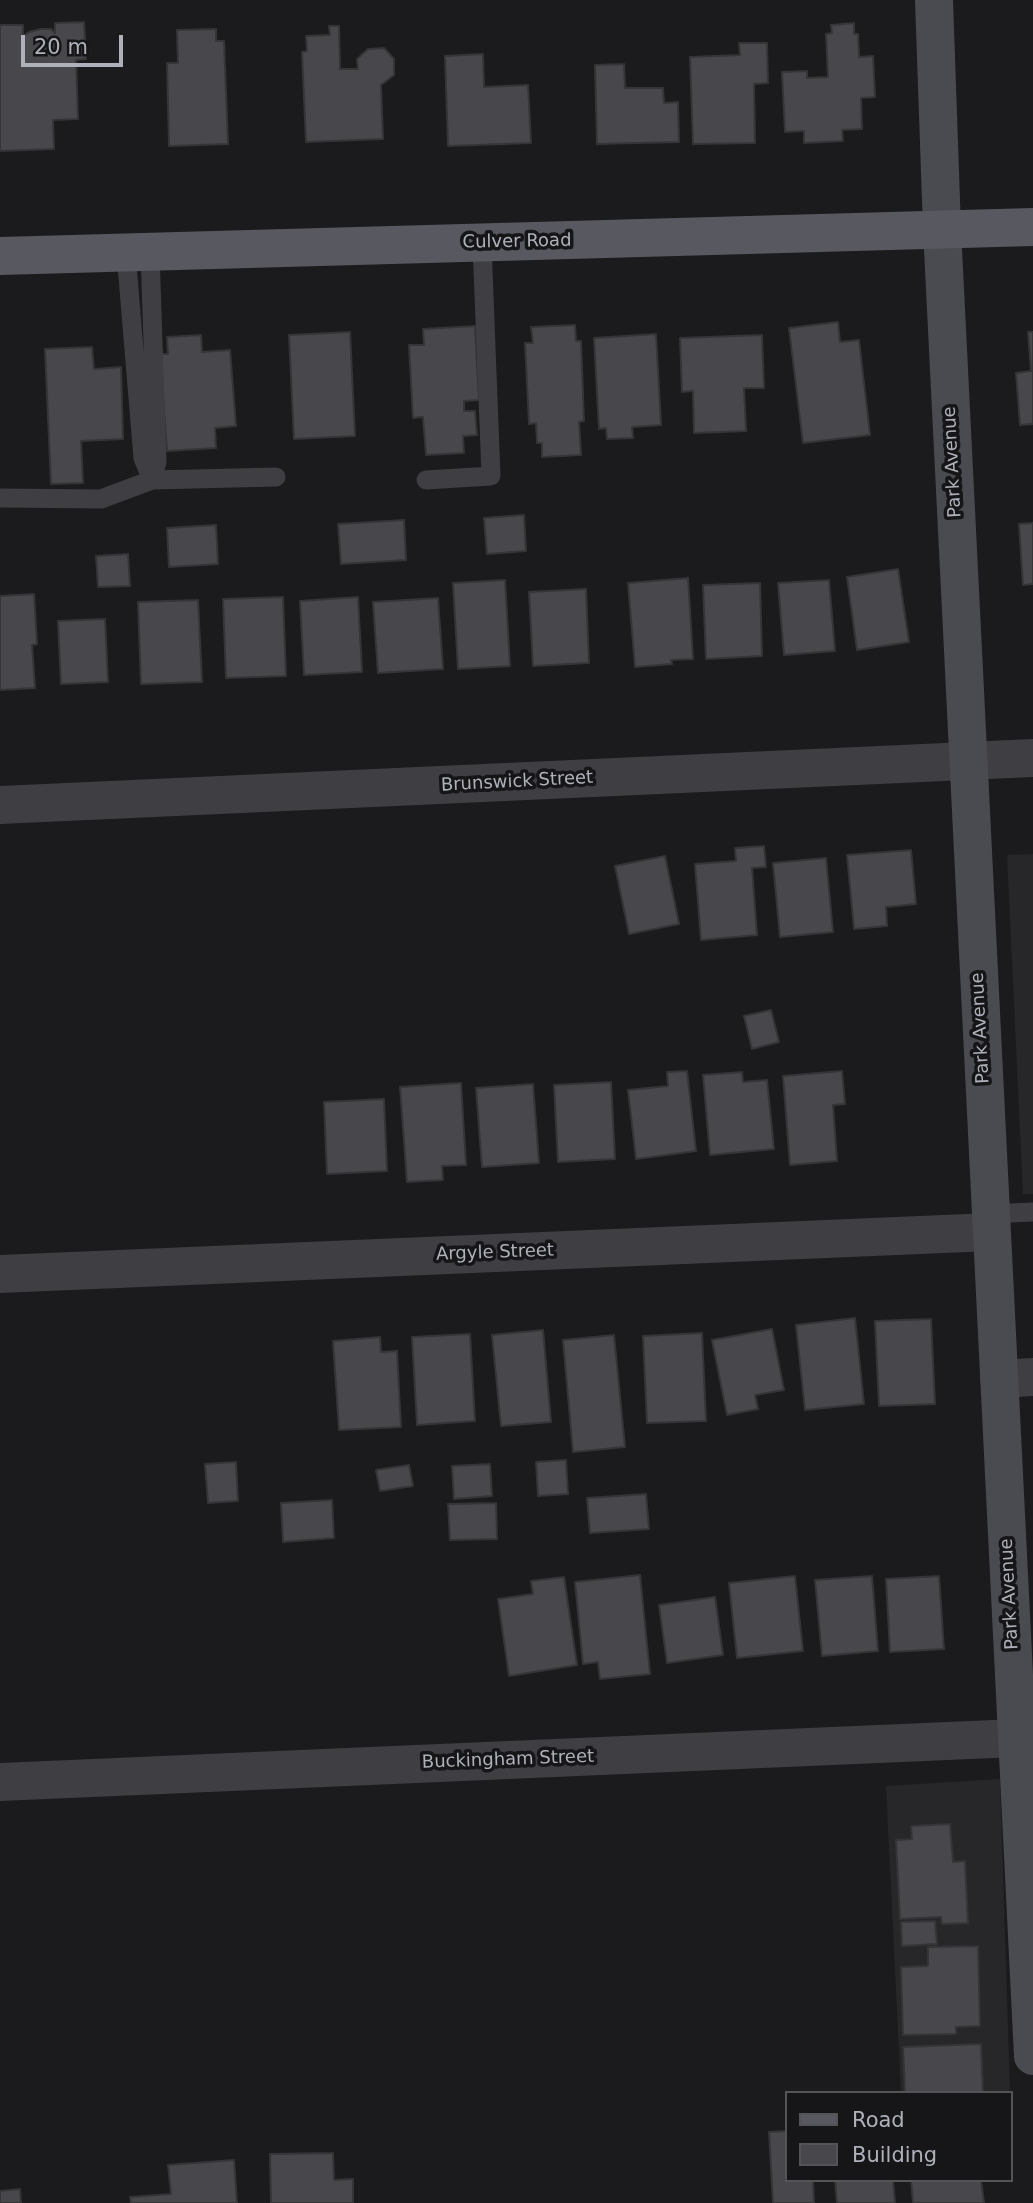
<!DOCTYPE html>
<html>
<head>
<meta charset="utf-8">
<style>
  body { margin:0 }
  #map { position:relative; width:1033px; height:2203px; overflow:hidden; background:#1b1a1c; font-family:"DejaVu Sans",sans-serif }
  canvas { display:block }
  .legend { position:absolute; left:785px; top:2091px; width:228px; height:91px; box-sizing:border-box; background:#161517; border:2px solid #535358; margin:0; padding:9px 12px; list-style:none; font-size:21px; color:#aeb1ba }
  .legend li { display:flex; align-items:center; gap:14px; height:35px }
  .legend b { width:35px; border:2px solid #535358 }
  .scale { position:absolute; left:21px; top:35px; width:102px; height:32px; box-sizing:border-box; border:4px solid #aeb1ba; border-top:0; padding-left:9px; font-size:21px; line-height:24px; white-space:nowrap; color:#aeb1ba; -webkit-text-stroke:5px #161517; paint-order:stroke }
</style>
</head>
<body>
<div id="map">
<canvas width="1033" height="2203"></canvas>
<ul class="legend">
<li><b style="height:9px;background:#585960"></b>Road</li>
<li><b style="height:19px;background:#48484c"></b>Building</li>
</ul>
<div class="scale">20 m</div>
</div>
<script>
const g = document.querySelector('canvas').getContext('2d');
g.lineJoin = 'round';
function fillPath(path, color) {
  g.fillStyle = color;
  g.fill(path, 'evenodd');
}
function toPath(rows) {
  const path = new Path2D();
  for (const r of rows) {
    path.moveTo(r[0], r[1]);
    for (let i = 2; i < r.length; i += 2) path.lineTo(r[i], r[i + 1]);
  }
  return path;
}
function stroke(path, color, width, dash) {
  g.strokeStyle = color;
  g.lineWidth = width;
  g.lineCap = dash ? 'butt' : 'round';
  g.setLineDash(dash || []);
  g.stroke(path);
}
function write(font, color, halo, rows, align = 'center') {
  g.font = font + ' "DejaVu Sans",sans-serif';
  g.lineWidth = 7;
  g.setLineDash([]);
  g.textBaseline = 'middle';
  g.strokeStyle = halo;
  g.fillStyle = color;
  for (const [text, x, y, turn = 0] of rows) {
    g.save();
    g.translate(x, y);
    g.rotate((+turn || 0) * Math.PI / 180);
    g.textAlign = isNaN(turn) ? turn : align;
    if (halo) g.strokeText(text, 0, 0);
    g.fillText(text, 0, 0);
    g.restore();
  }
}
fillPath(toPath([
  [1033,854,1033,1194,1023,1194,1007,855],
  [1000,1779,1010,2093,901,2093,886,1786]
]), '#272729');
const building = toPath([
  [84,22,86,59,76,60,78,119,53,120,54,149,0,151,0,25,23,25,23,36,29,32,41,29,51,29,55,33,55,23,84,22],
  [854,23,854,34,858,34,859,57,873,56,875,97,861,98,862,129,842,130,843,141,804,143,804,131,785,132,782,72,807,71,807,78,828,77,826,34,832,33,831,25,854,23],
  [329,26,339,26,340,69,358,69,357,59,368,49,384,48,394,59,394,75,381,85,383,139,306,142,302,52,307,51,306,36,330,35,329,26],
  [216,29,216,41,224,41,228,144,169,146,167,63,178,63,177,30,216,29],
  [739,43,767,43,768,83,754,84,755,143,693,144,690,57,740,55,739,43],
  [483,54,484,87,528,85,531,143,448,146,445,56,483,54],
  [624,64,625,88,663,88,664,103,678,102,679,142,597,144,595,65,624,64],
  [838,322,840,342,859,340,870,435,803,443,789,328,838,322],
  [575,325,576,341,581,341,584,421,579,422,581,455,542,457,542,443,537,443,536,423,529,424,525,343,533,343,531,327,575,325],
  [475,326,479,400,464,401,464,411,475,411,477,435,463,436,464,453,426,455,423,417,413,418,409,345,424,345,423,329,475,326],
  [350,332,355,436,294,439,289,335,350,332],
  [1028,332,1033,332,1033,424,1020,425,1016,373,1031,371,1028,332],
  [656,334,661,425,632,427,633,438,607,439,606,428,599,429,594,338,656,334],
  [201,335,202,352,230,350,236,426,215,428,216,448,167,451,160,354,168,354,167,337,201,335],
  [762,335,764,388,744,388,746,431,694,433,693,391,682,392,680,338,762,335],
  [92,347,94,369,121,367,123,439,81,441,83,483,51,484,45,349,92,347],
  [524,515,526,551,487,554,484,518,524,515],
  [404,520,406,560,341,564,338,524,404,520],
  [1033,523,1033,584,1023,585,1019,524,1033,523],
  [216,525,218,564,169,567,167,528,216,525],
  [128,554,130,586,98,587,96,556,128,554],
  [898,569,909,642,857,650,847,577,898,569],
  [688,578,693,659,671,660,672,664,635,667,628,583,688,578],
  [505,580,510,666,458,669,453,583,505,580],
  [829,580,835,651,784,655,778,583,829,580],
  [760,583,762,656,706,659,703,585,760,583],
  [586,589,589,663,533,666,529,592,586,589],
  [34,594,37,644,32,645,35,688,0,690,0,596,34,594],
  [283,597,286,676,226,678,223,599,283,597],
  [358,597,362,672,304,675,300,601,358,597],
  [438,598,443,669,378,673,373,602,438,598],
  [198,600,202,682,141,684,138,602,198,600],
  [105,619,108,682,61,684,58,621,105,619],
  [764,846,766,867,752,868,757,935,701,940,695,864,736,861,735,848,764,846],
  [911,850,916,904,886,907,887,926,854,929,847,855,911,850],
  [665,856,679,924,629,934,615,866,665,856],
  [826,858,833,932,780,937,773,863,826,858],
  [771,1010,779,1042,752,1049,744,1016,771,1010],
  [687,1071,696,1151,636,1159,628,1090,668,1086,667,1072,687,1071],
  [842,1071,845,1104,833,1105,837,1161,790,1165,783,1076,842,1071],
  [742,1072,743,1082,767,1080,774,1149,710,1155,703,1075,742,1072],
  [611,1082,615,1159,558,1162,554,1085,611,1082],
  [461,1083,466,1165,442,1166,443,1180,407,1182,400,1087,461,1083],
  [533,1084,539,1163,482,1167,476,1088,533,1084],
  [384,1099,387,1171,327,1174,324,1102,384,1099],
  [855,1318,864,1404,805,1410,796,1325,855,1318],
  [931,1319,935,1404,879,1406,875,1321,931,1319],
  [772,1329,784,1390,755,1395,758,1409,727,1415,712,1340,772,1329],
  [543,1330,551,1422,501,1426,492,1335,543,1330],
  [702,1333,706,1421,647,1423,643,1336,702,1333],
  [470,1334,475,1421,417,1425,412,1337,470,1334],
  [614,1335,625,1447,573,1452,563,1340,614,1335],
  [380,1337,381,1352,397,1351,401,1427,339,1430,333,1341,380,1337],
  [566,1460,568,1494,538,1496,536,1462,566,1460],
  [236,1462,238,1501,208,1503,205,1464,236,1462],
  [490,1464,492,1496,454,1499,452,1466,490,1464],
  [409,1465,413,1486,380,1491,376,1470,409,1465],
  [646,1494,649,1529,590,1533,587,1498,646,1494],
  [332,1500,334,1538,283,1542,281,1503,332,1500],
  [496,1503,497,1539,450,1540,448,1504,496,1503],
  [640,1575,650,1674,600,1679,598,1662,583,1664,575,1582,640,1575],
  [795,1576,803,1651,737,1658,729,1583,795,1576],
  [872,1576,878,1651,822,1656,815,1580,872,1576],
  [939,1576,944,1649,890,1652,886,1579,939,1576],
  [564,1577,577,1665,509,1676,498,1599,533,1594,531,1581,564,1577],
  [715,1597,723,1655,667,1663,659,1605,715,1597],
  [950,1824,953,1862,965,1861,968,1923,942,1924,941,1917,900,1919,896,1840,912,1839,911,1826,950,1824],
  [935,1921,937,1944,902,1946,901,1922,935,1921],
  [978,1946,980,2026,956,2027,956,2034,903,2035,901,1967,928,1966,928,1947,978,1946],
  [981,2044,983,2093,905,2093,903,2047,981,2044],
  [786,2131,786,2180,813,2180,814,2203,773,2203,769,2132,786,2131],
  [333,2153,334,2180,353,2179,353,2203,271,2203,270,2154,333,2153],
  [234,2160,237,2203,131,2203,130,2197,171,2194,168,2165,234,2160],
  [835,2180,893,2180,895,2203,837,2203,835,2180],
  [911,2180,981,2180,984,2203,913,2203,911,2180],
  [20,2189,21,2203,0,2203,0,2191,20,2189]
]);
fillPath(building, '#48484c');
stroke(building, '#353538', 2);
stroke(toPath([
  [150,252,157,462,152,480,276,477],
  [426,480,491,476,482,243],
  [0,498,101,499,152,480,143,458,126,253],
  [990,1214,1033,1212]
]), '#3e3e43', 19);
stroke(toPath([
  [0,805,1033,758],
  [0,1274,991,1232],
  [999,1379,1033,1377],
  [0,1782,1017,1738]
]), '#3e3e43', 38);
stroke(toPath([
  [934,0,942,229,1033,2056]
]), '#4a4b51', 38);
stroke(toPath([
  [0,256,1033,227]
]), '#585960', 38);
write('18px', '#aeb1ba', '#161517', [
  ["Culver Road",517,242,-1],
  ["Park Avenue",953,462,-93],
  ["Brunswick Street",517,782,-3],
  ["Park Avenue",981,1028,-93],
  ["Argyle Street",495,1253,-2],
  ["Park Avenue",1010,1594,-93],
  ["Buckingham Street",508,1760,-2]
]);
</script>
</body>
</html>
